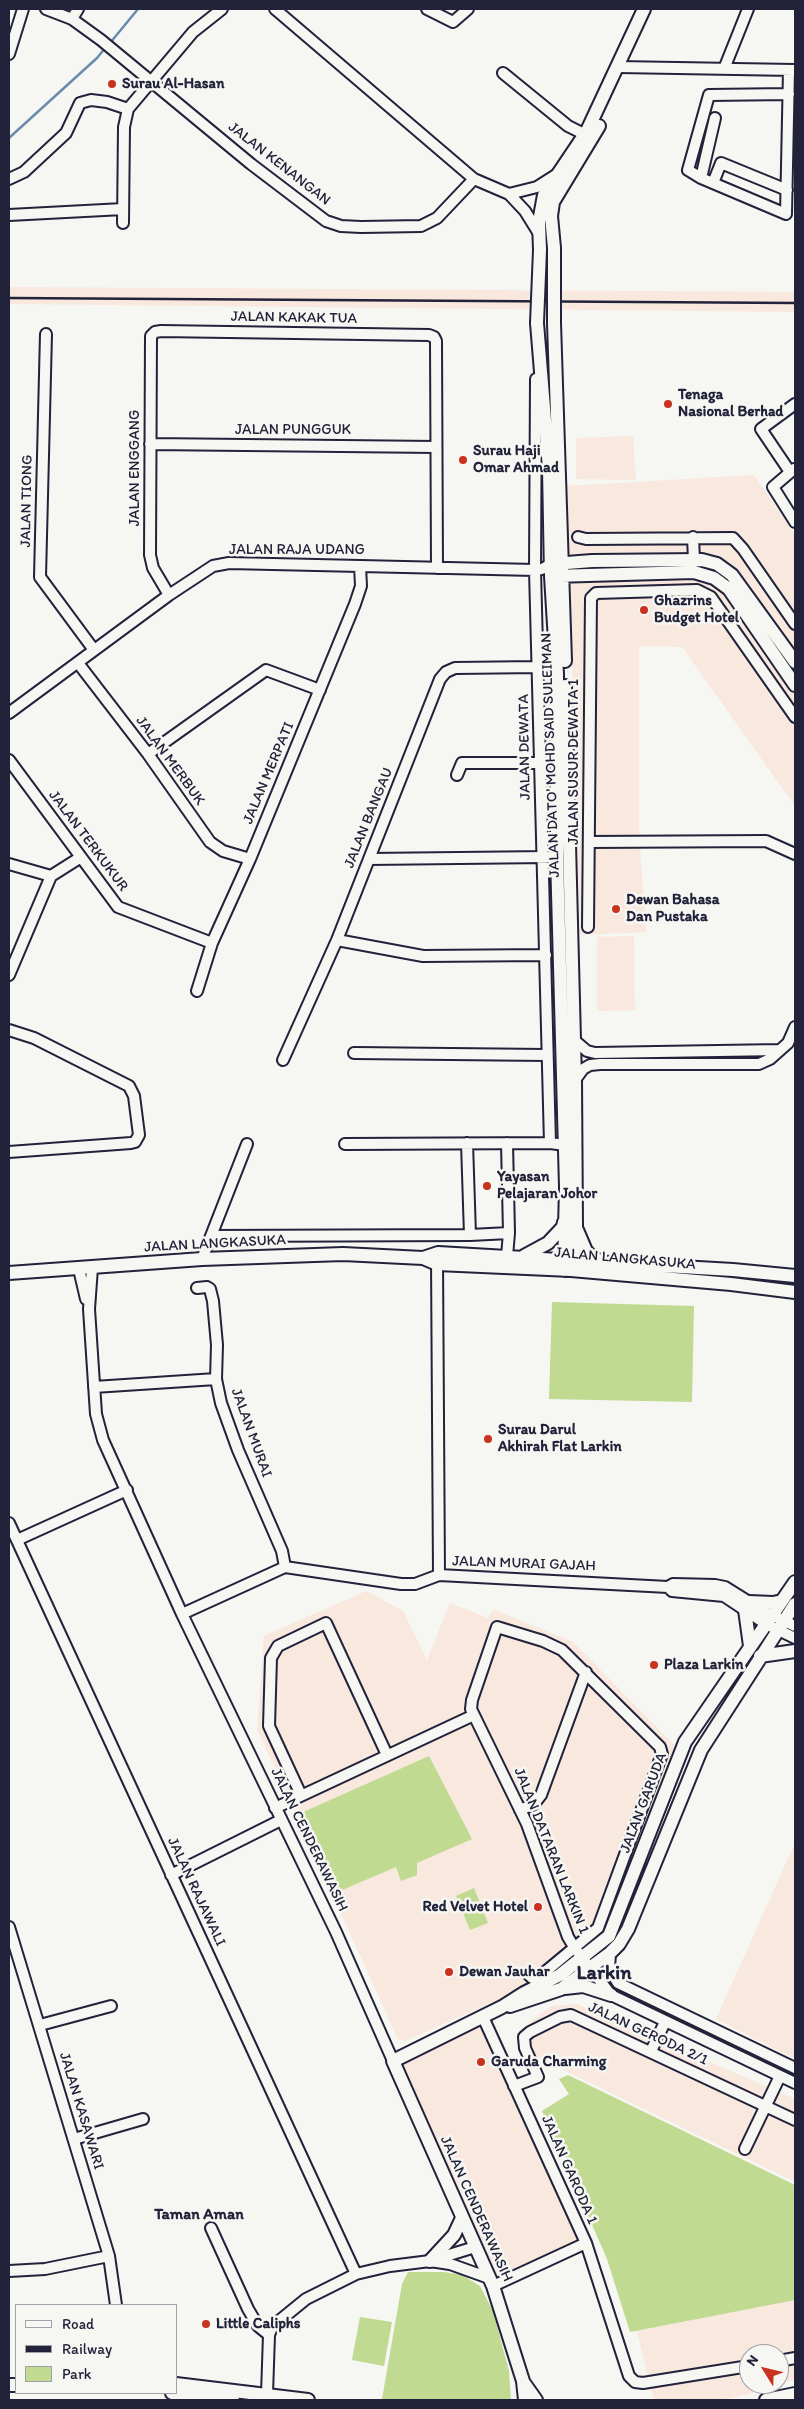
<!DOCTYPE html>
<html>
<head>
<meta charset="utf-8">
<style>
  body { margin:0 }
  #map { position:relative; width:804px; height:2409px; overflow:hidden; background:#f6f6f2; font-family:Itim,sans-serif }
  canvas { display:block }
  .frame { position:absolute; inset:0; border:10px solid #22223b; pointer-events:none }
  .legend { position:absolute; left:15px; top:2304px; width:162px; height:90px; box-sizing:border-box; background:#f6f6f2; border:1px solid #a1a1a9; margin:0; padding:6px 9px; list-style:none; font-size:15px; color:#22223b }
  .legend li { display:flex; align-items:center; gap:10px; height:25px }
  .legend b { width:25px; border:1px solid #a1a1a9 }
  .north { position:absolute; left:739px; top:2344px; width:50px; height:50px; box-sizing:border-box; background:#f6f6f2; border:1px solid #a1a1a9; border-radius:50%; rotate:306deg; font-size:14px; font-weight:700; line-height:20px; text-align:center; color:#22223b }
  .north::after { content:''; display:block; margin:auto; width:18px; height:22px; background:#c8321e; clip-path:polygon(50% 0,100% 100%,50% 72%,0 100%) }
</style>
</head>
<body>
<div id="map">
<canvas width="804" height="2409"></canvas>
<div class="frame"></div>
<ul class="legend">
<li><b style="height:6px;background:#f6f6f2"></b>Road</li>
<li><b style="height:6px;background:#22223b"></b>Railway</li>
<li><b style="height:14px;background:#c0da91"></b>Park</li>
</ul>
<div class="north">N</div>
</div>
<script>
const g = document.querySelector('canvas').getContext('2d');
g.lineJoin = 'round';
function fillPath(path, color) {
  g.fillStyle = color;
  g.fill(path, 'evenodd');
}
function toPath(rows) {
  const path = new Path2D();
  for (const r of rows) {
    path.moveTo(r[0], r[1]);
    for (let i = 2; i < r.length; i += 2) path.lineTo(r[i], r[i + 1]);
  }
  return path;
}
function stroke(path, color, width, dash) {
  g.strokeStyle = color;
  g.lineWidth = width;
  g.lineCap = dash ? 'butt' : 'round';
  g.setLineDash(dash || []);
  g.stroke(path);
}
function write(font, color, halo, rows, align = 'center') {
  g.font = font + ' Itim,sans-serif';
  g.lineWidth = 5;
  g.setLineDash([]);
  g.textBaseline = 'middle';
  g.strokeStyle = halo;
  g.fillStyle = color;
  for (const [text, x, y, turn = 0] of rows) {
    g.save();
    g.translate(x, y);
    g.rotate((+turn || 0) * Math.PI / 180);
    g.textAlign = isNaN(turn) ? turn : align;
    if (halo) g.strokeText(text, 0, 0);
    g.fillText(text, 0, 0);
    g.restore();
  }
}
fillPath(toPath([
  [9,287,795,292,795,312,9,304],
  [633,436,636,480,576,479,576,438],
  [754,475,795,535,795,806,682,647,639,646,639,833,646,932,580,935,567,486],
  [634,936,635,1010,597,1011,597,937],
  [366,1591,403,1611,427,1660,450,1603,488,1618,493,1609,573,1642,679,1750,604,1934,547,1978,405,2041,398,2039,257,1729,264,1636],
  [795,1843,795,2059,716,2019],
  [577,2004,795,2099,795,2182,530,2054,526,2025,551,2006],
  [482,2023,581,2241,496,2281,400,2064],
  [795,2287,795,2379,760,2391,722,2400,654,2400,635,2324],
  [749,2354,779,2354,779,2384,749,2384]
]), '#f8e8de');
fillPath(toPath([
  [552,1302,694,1306,692,1402,549,1399],
  [429,1756,472,1839,417,1863,417,1875,401,1881,396,1867,333,1894,301,1813],
  [474,1888,488,1923,470,1930,456,1896],
  [568,2075,795,2185,795,2300,630,2332,607,2259,542,2111,569,2094,559,2079],
  [408,2272,444,2272,462,2275,480,2286,493,2311,509,2371,511,2400,382,2399,402,2284],
  [360,2317,392,2322,384,2366,352,2360]
]), '#c0da91');
stroke(toPath([
  [110,43,138,9],
  [9,138,97,58,106,47]
]), '#6b8bae', 2.5);
const minor = toPath([
  [46,9,72,19,101,40,251,164,326,221,341,226,361,227,421,226,437,218,474,179],
  [275,9,474,179,509,194,525,211,538,232],
  [427,9,453,22,468,9],
  [72,19,78,9],
  [9,54,23,9],
  [618,67,794,70],
  [724,69,748,9],
  [503,73,568,126,584,134],
  [789,94,709,95,688,170,701,178,786,214,789,70],
  [701,178,715,118],
  [9,179,24,172,66,133,80,103,91,100,107,102,128,109],
  [713,183,721,163,787,190],
  [509,194,537,187,556,175],
  [9,215,123,209],
  [123,223,124,127,128,109,193,32,222,9],
  [46,334,40,577,94,650],
  [536,379,535,570,550,1143],
  [150,444,436,447],
  [794,469,773,487,795,522],
  [790,472,761,429,795,404],
  [578,537,586,539,733,538,743,549,795,624],
  [693,537,694,560],
  [169,595,153,568,150,555,151,336,155,332,161,331,429,335,434,337,436,341,437,568],
  [78,663,148,754,210,842,223,851,250,859],
  [9,713,169,595,213,566,229,563,535,570,542,569,551,564],
  [148,754,266,670,320,690],
  [9,760,118,907,212,943],
  [457,775,462,763,540,763],
  [589,842,766,841,795,854],
  [369,859,548,857],
  [9,864,51,876],
  [588,927,591,598,596,593,697,590,711,597,795,717],
  [337,940,423,956,546,955],
  [9,975,51,876,81,857],
  [197,991,212,943,250,859,355,604,361,586,360,566],
  [9,1030,34,1038,129,1086,134,1096,139,1135,135,1142,131,1143,9,1152],
  [574,1040,587,1051,595,1053,780,1050],
  [354,1053,546,1055],
  [283,1060,337,940,440,679,446,672,455,668,538,667],
  [575,1080,583,1069,590,1065,600,1064,759,1064,770,1059,788,1043,795,1027],
  [467,1143,470,1235],
  [345,1144,550,1143,565,1145],
  [211,1236,470,1235,509,1233],
  [507,1256,509,1233,507,1143],
  [202,1259,247,1144],
  [437,1259,439,1575],
  [92,1268,89,1309,96,1414,103,1440,182,1614,336,1932,393,2061],
  [79,1269,86,1299],
  [197,1288,207,1287,210,1289,213,1301,217,1345,216,1379,221,1403,238,1450,282,1551,285,1567],
  [94,1387,216,1379],
  [9,1523,356,2274],
  [17,1540,127,1490],
  [668,1587,672,1591,724,1596,766,1624,795,1638],
  [182,1614,285,1567,401,1584,415,1584,439,1575,668,1587,673,1584,715,1585,725,1587,765,1612,795,1626],
  [662,1754,660,1747,562,1650,543,1641,497,1627,472,1700,471,1709,527,1824,568,1937,574,1947,611,1995,795,2083],
  [301,1795,269,1726,271,1658,278,1646,326,1623,387,1755],
  [275,1808,474,1715],
  [520,1810,534,1804,541,1795,586,1672],
  [171,1875,281,1820],
  [9,1927,109,2256,116,2305],
  [610,1953,609,1969,618,1983,795,2068],
  [528,1974,532,1978,539,1977,598,1928,662,1754],
  [483,2017,586,2243,629,2376,635,2382,643,2383,749,2366],
  [40,2025,111,2006],
  [651,2051,665,2022],
  [514,2086,538,2077,525,2048,524,2037,530,2032,560,2017,571,2015,795,2120],
  [74,2139,143,2119],
  [745,2149,780,2076],
  [211,2228,248,2309,258,2326,269,2335],
  [433,2260,475,2247],
  [9,2271,45,2269,109,2256],
  [493,2286,586,2243],
  [779,2361,795,2358],
  [267,2394,269,2335,272,2327,279,2321,306,2299,356,2274,390,2266,430,2261,450,2264,489,2278]
]);
const major = toPath([
  [554,248,551,216,553,202,599,126],
  [540,250,539,222,544,195,587,131,644,9],
  [537,323,549,469,551,576,557,674,557,856,566,1187,564,1270],
  [554,323,565,661],
  [554,564,592,561,702,560,717,564,732,575,795,662],
  [553,576,694,572,714,578,729,589,795,685],
  [565,686,575,1080,576,1226,571,1268],
  [577,1230,586,1251,592,1257,602,1262],
  [524,1256,548,1243,563,1227,564,1222],
  [423,1258,438,1253,733,1270,795,1276],
  [9,1273,202,1259,343,1254,423,1258,437,1264,571,1270,731,1284,795,1292],
  [749,1602,773,1603,782,1601],
  [745,1610,750,1646],
  [760,1656,795,1651],
  [565,1988,583,1986,611,1995],
  [510,2006,561,1989,610,1953,619,1944,628,1929,701,1750,795,1604],
  [430,2261,454,2235,462,2218],
  [524,2383,536,2400],
  [176,2384,308,2400],
  [9,2385,16,2385],
  [172,2393,233,2400],
  [525,2400,523,2381,493,2286,393,2061,502,2007,524,1993,560,1975,609,1936,685,1742,795,1582],
  [766,2400,795,2394]
]);
stroke(minor, '#22223b', 14);
stroke(major, '#22223b', 16);
stroke(minor, '#f6f6f2', 10);
stroke(major, '#f6f6f2', 12);
stroke(toPath([
  [9,298,795,303]
]), '#22223b', 2.5);
const majorBridge = toPath([
  [554,248,554,323],
  [537,323,540,250]
]);
stroke(majorBridge, '#22223b', 16, []);
stroke(majorBridge, '#f6f6f2', 12);
for (const [x, y, r, color] of [
  [112,84,5,"#c8321e"],
  [668,404,5,"#c8321e"],
  [463,460,5,"#c8321e"],
  [644,610,5,"#c8321e"],
  [616,909,5,"#c8321e"],
  [487,1186,5,"#c8321e"],
  [488,1439,5,"#c8321e"],
  [654,1665,5,"#c8321e"],
  [538,1907,5,"#c8321e"],
  [449,1972,5,"#c8321e"],
  [481,2062,5,"#c8321e"],
  [206,2324,5,"#c8321e"]
]) {
  const dot = new Path2D();
  dot.arc(x, y, r, 0, 2 * Math.PI);
  g.fillStyle = color;
  g.fill(dot);
  stroke(dot, '#f6f6f2', 2);
}
write('bold 15px', '#22223b', '#f6f6f2', [
  ["Surau Al-Hasan",122,84],
  ["Tenaga",678,395],
  ["Nasional Berhad",678,412],
  ["Surau Haji",473,451],
  ["Omar Ahmad",473,468],
  ["Ghazrins",654,601],
  ["Budget Hotel",654,618],
  ["Dewan Bahasa",626,900],
  ["Dan Pustaka",626,917],
  ["Yayasan",497,1177],
  ["Pelajaran Johor",497,1194],
  ["Surau Darul",498,1430],
  ["Akhirah Flat Larkin",498,1447],
  ["Plaza Larkin",664,1665],
  ["Red Velvet Hotel",528,1907,"right"],
  ["Dewan Jauhar",459,1972],
  ["Garuda Charming",491,2062],
  ["Little Caliphs",216,2324]
], 'left');
write('15px', '#22223b', '#f6f6f2', [
  ["JALAN KENANGAN",279,164,38],
  ["JALAN KAKAK TUA",294,318,1],
  ["JALAN PUNGGUK",293,430],
  ["JALAN ENGGANG",135,468,-90],
  ["JALAN TIONG",27,501,-89],
  ["JALAN RAJA UDANG",297,550],
  ["JALAN DEWATA",525,747,-91],
  ["JALAN DATO' MOHD SAID SULEIMAN",551,755,-92],
  ["JALAN MERBUK",170,761,54],
  ["JALAN SUSUR DEWATA 1",574,762,-90],
  ["JALAN MERPATI",269,773,-67],
  ["JALAN BANGAU",369,818,-68],
  ["JALAN TERKUKUR",88,841,53],
  ["JALAN LANGKASUKA",215,1244,-3],
  ["JALAN LANGKASUKA",625,1259,5],
  ["JALAN MURAI",251,1433,70],
  ["JALAN MURAI GAJAH",524,1564,2],
  ["JALAN GARUDA",644,1803,-69],
  ["JALAN CENDERAWASIH",309,1840,64],
  ["JALAN DATARAN LARKIN 1",551,1851,68],
  ["JALAN RAJAWALI",196,1892,65],
  ["JALAN GERODA 2/1",648,2034,25],
  ["JALAN KASAWARI",81,2111,73],
  ["JALAN GARODA 1",569,2170,66],
  ["JALAN CENDERAWASIH",476,2209,66]
]);
write('bold 16px', '#22223b', '#f6f6f2', [
  ["Taman Aman",199,2215]
]);
write('bold 20px', '#22223b', '#f6f6f2', [
  ["Larkin",604,1974]
]);
</script>
</body>
</html>
